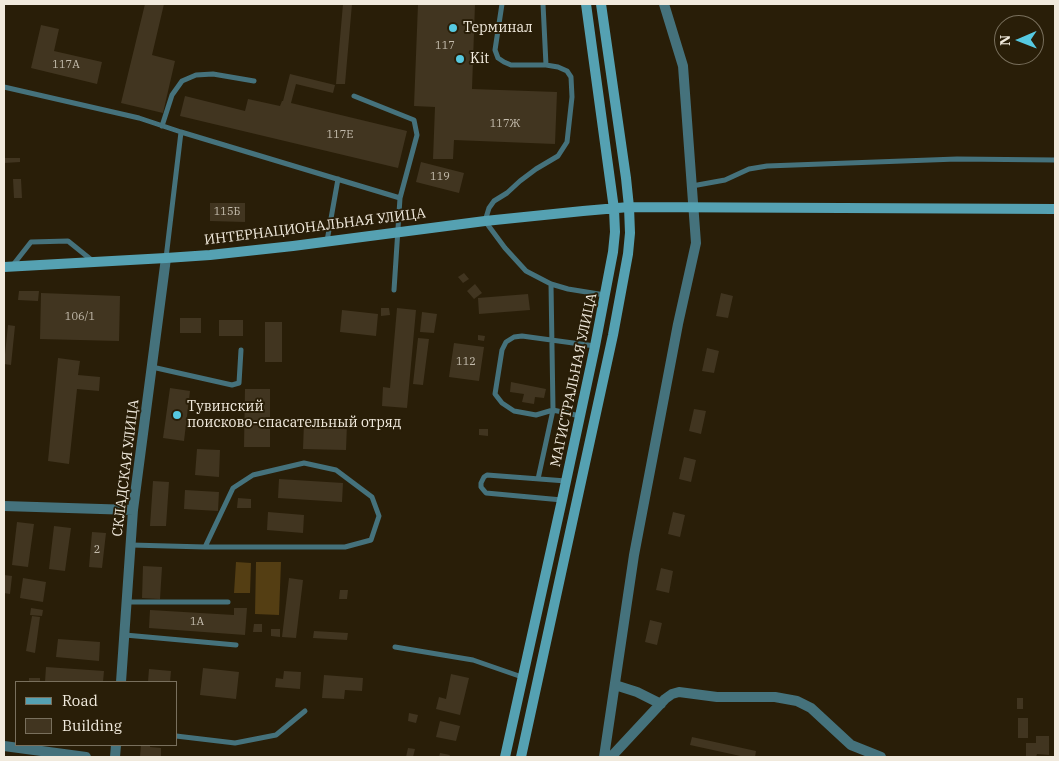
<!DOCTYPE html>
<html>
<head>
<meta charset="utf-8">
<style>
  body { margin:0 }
  #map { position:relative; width:1059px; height:761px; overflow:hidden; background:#291e08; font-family:"IBM Plex Serif",serif }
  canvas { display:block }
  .frame { position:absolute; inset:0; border:5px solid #f1eadd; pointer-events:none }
  .legend { position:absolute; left:15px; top:681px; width:162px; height:65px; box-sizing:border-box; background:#291e08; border:1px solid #79705d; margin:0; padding:6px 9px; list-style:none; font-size:15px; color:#f1eadd }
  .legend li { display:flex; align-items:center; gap:10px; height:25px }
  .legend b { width:25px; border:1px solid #79705d }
  .north { position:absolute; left:994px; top:15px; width:50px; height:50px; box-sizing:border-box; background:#291e08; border:1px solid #79705d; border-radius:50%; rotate:269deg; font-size:14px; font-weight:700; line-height:20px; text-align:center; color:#f1eadd }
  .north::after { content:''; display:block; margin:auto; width:18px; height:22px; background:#56c9e1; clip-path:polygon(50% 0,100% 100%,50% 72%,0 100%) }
</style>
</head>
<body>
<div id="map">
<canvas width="1059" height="761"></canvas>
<div class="frame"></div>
<ul class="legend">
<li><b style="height:6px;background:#55a1b2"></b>Road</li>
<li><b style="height:14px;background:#413520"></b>Building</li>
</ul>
<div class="north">N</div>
</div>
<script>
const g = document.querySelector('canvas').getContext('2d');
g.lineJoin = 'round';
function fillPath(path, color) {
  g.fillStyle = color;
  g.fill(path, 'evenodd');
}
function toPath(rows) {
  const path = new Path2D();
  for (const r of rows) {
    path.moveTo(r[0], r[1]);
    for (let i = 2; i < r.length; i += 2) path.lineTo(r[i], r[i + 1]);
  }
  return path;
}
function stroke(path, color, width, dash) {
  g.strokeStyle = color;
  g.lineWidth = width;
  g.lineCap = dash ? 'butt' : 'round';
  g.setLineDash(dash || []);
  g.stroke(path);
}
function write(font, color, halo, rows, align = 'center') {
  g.font = font + ' "IBM Plex Serif",serif';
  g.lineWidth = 4;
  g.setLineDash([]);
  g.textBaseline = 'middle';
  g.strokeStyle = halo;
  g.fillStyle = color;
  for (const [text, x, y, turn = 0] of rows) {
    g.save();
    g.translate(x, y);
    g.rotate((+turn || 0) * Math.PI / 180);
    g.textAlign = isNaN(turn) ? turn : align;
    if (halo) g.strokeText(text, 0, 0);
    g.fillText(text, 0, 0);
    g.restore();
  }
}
fillPath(toPath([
  [236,562,251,563,250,593,234,593],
  [256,562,281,562,279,615,255,614]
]), '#543e13');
fillPath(toPath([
  [145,4,164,4,152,55,175,61,163,113,121,103],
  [343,4,352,4,345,84,336,84],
  [418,4,475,4,472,89,557,92,555,144,454,140,453,159,433,159,435,107,414,106],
  [41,25,59,29,54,51,102,62,97,84,31,68],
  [290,74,335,85,333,93,296,84,291,103,407,131,398,168,180,116,185,96,245,111,248,99,280,106,282,101,283,101],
  [4,158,20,158,20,162,4,163],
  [421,162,464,173,459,193,416,182],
  [13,179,21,179,22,198,14,198],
  [210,203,245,203,245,222,210,221],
  [464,273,469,279,463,283,458,277],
  [475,284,482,293,474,299,467,291],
  [19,291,39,291,38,301,18,300],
  [41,293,120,296,119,341,40,339],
  [721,293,733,296,728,318,716,316],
  [528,294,530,310,479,314,478,298],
  [381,308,389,308,390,315,381,316],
  [397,308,416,310,407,408,382,406,383,387,390,388],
  [342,310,378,314,376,336,340,332],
  [422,312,437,314,434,333,420,332],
  [180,318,201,318,201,333,180,333],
  [219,320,243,320,243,336,219,336],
  [265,322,282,322,282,362,265,362],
  [8,325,15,326,11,365,4,364],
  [478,335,485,336,484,341,478,340],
  [418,338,429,339,423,385,413,384],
  [454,343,484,347,479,381,449,377],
  [707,348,719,351,714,373,702,371],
  [58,358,80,361,78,375,100,377,99,391,77,389,69,464,48,461],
  [511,382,546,389,544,398,535,397,534,404,522,402,524,394,510,392],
  [170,388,190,391,184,441,163,438],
  [245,389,270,389,270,447,244,447],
  [694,409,706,411,701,434,689,431],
  [304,422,347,424,346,450,303,449],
  [479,429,488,429,488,436,479,435],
  [197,449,220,450,219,477,195,475],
  [684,457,696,460,691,482,679,479],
  [279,479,343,483,342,502,278,498],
  [153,481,169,482,166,526,150,526],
  [185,490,219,492,218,511,184,509],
  [238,498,251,499,251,508,237,508],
  [268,512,304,515,303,533,267,530],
  [673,512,685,515,680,537,668,534],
  [17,522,34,524,28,567,12,565],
  [54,526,71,528,65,571,49,569],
  [92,532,106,533,102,568,89,567],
  [143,566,162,567,160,599,142,598],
  [661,568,673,571,669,593,656,590],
  [4,575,12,576,10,594,4,593],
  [23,578,46,582,43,602,20,598],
  [289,578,303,580,296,638,282,637],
  [340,590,348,590,347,599,339,599],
  [31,608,43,610,42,616,30,615],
  [234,608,247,608,245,635,149,628,150,610,234,615],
  [32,616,40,617,35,653,26,651],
  [650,620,662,623,657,645,645,642],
  [254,624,262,624,262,632,253,632],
  [271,629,280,629,280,637,271,636],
  [314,631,348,633,347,640,313,638],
  [58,639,100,642,99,661,56,657],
  [46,667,104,671,103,682,45,682],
  [203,668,239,672,236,699,200,695],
  [149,669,171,671,170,682,148,682],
  [284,671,301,672,300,689,275,687,276,678,283,679],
  [451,674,469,678,460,715,436,709,439,697,446,699],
  [324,675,363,678,362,691,345,690,344,699,322,698],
  [29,678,40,678,40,682,29,682],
  [1017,698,1023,698,1023,709,1017,709],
  [409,713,418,715,416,723,408,721],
  [1018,718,1028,718,1028,738,1018,738],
  [440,721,460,726,456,741,436,737],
  [1036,736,1049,736,1049,755,1037,754,1036,757,1026,757,1026,743,1036,743],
  [692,737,756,751,755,757,745,757,690,745],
  [141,745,150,745,150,747,161,748,161,757,140,757],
  [408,748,415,749,413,757,406,757],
  [440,753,450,755,449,757,439,757]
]), '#413520');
stroke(toPath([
  [502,4,495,50,498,58,504,62,511,65,546,65,558,67,567,71,571,77,572,97,567,142,558,156,536,169,520,181,507,193,494,201,489,208,485,221,505,248,526,271,551,284,568,289,605,295],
  [543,4,546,65],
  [4,87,139,118,181,132,166,258],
  [354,96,414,120,417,135,400,198,394,290],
  [162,126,172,95,182,81,196,75,213,74,254,81],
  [181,132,400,198],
  [692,186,725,180,749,169,767,166,957,159,1055,160],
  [327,241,338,179],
  [13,265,31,242,68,241,94,262],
  [152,367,232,385,239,383,241,350],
  [580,416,553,410,536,415,514,411,502,403,495,394,502,350,506,342,514,337,522,336,595,346],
  [538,479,553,410,551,284],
  [562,500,486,493,481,487,481,483,484,477,487,475,566,481],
  [131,545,205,547,345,547,371,540,379,516,372,497,336,470,304,463,253,475,233,488,205,547],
  [127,602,228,602],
  [125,635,236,645],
  [395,647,473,660,522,677],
  [176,736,235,743,276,735,305,711]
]), '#45727c', 5);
stroke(toPath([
  [4,506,133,510],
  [121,682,133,510,166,258],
  [615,685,637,692,661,704],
  [4,746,86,757],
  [115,757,116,745],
  [604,757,634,555,678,324,696,243,683,66,664,4],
  [611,757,665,699,672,694,679,692,717,697,775,697,797,701,811,708,851,745,881,757]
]), '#45727c', 10);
stroke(toPath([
  [4,267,166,258,210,255,293,246,485,221,583,211,629,207,1055,209],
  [505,757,562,500,595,346,613,252,615,232,614,209,586,4],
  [521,757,613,335,628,254,630,233,629,207,626,178,601,4]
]), '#55a1b2', 10);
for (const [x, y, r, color] of [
  [453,28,5,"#56c9e1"],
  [460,59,5,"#56c9e1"],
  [177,415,5,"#56c9e1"]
]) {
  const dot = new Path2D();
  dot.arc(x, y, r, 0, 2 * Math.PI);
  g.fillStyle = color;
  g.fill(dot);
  stroke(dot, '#291e08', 2);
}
write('11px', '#c5bdae', null, [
  ["117",445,46],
  ["117А",66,65],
  ["117Ж",505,124],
  ["117Е",340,135],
  ["119",440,177],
  ["115Б",227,212],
  ["106/1",80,317],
  ["112",466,362],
  ["2",97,550],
  ["1А",197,622]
]);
write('14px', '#f1eadd', '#291e08', [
  ["Терминал",463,28],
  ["Kit",470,59],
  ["Тувинский",187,407],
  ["поисково-спасательный отряд",187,423]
], 'left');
write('14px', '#f1eadd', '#291e08', [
  ["ИНТЕРНАЦИОНАЛЬНАЯ УЛИЦА",315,227,-7],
  ["МАГИСТРАЛЬНАЯ УЛИЦА",574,380,-78],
  ["СКЛАДСКАЯ УЛИЦА",126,468,-83]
]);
</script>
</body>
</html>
